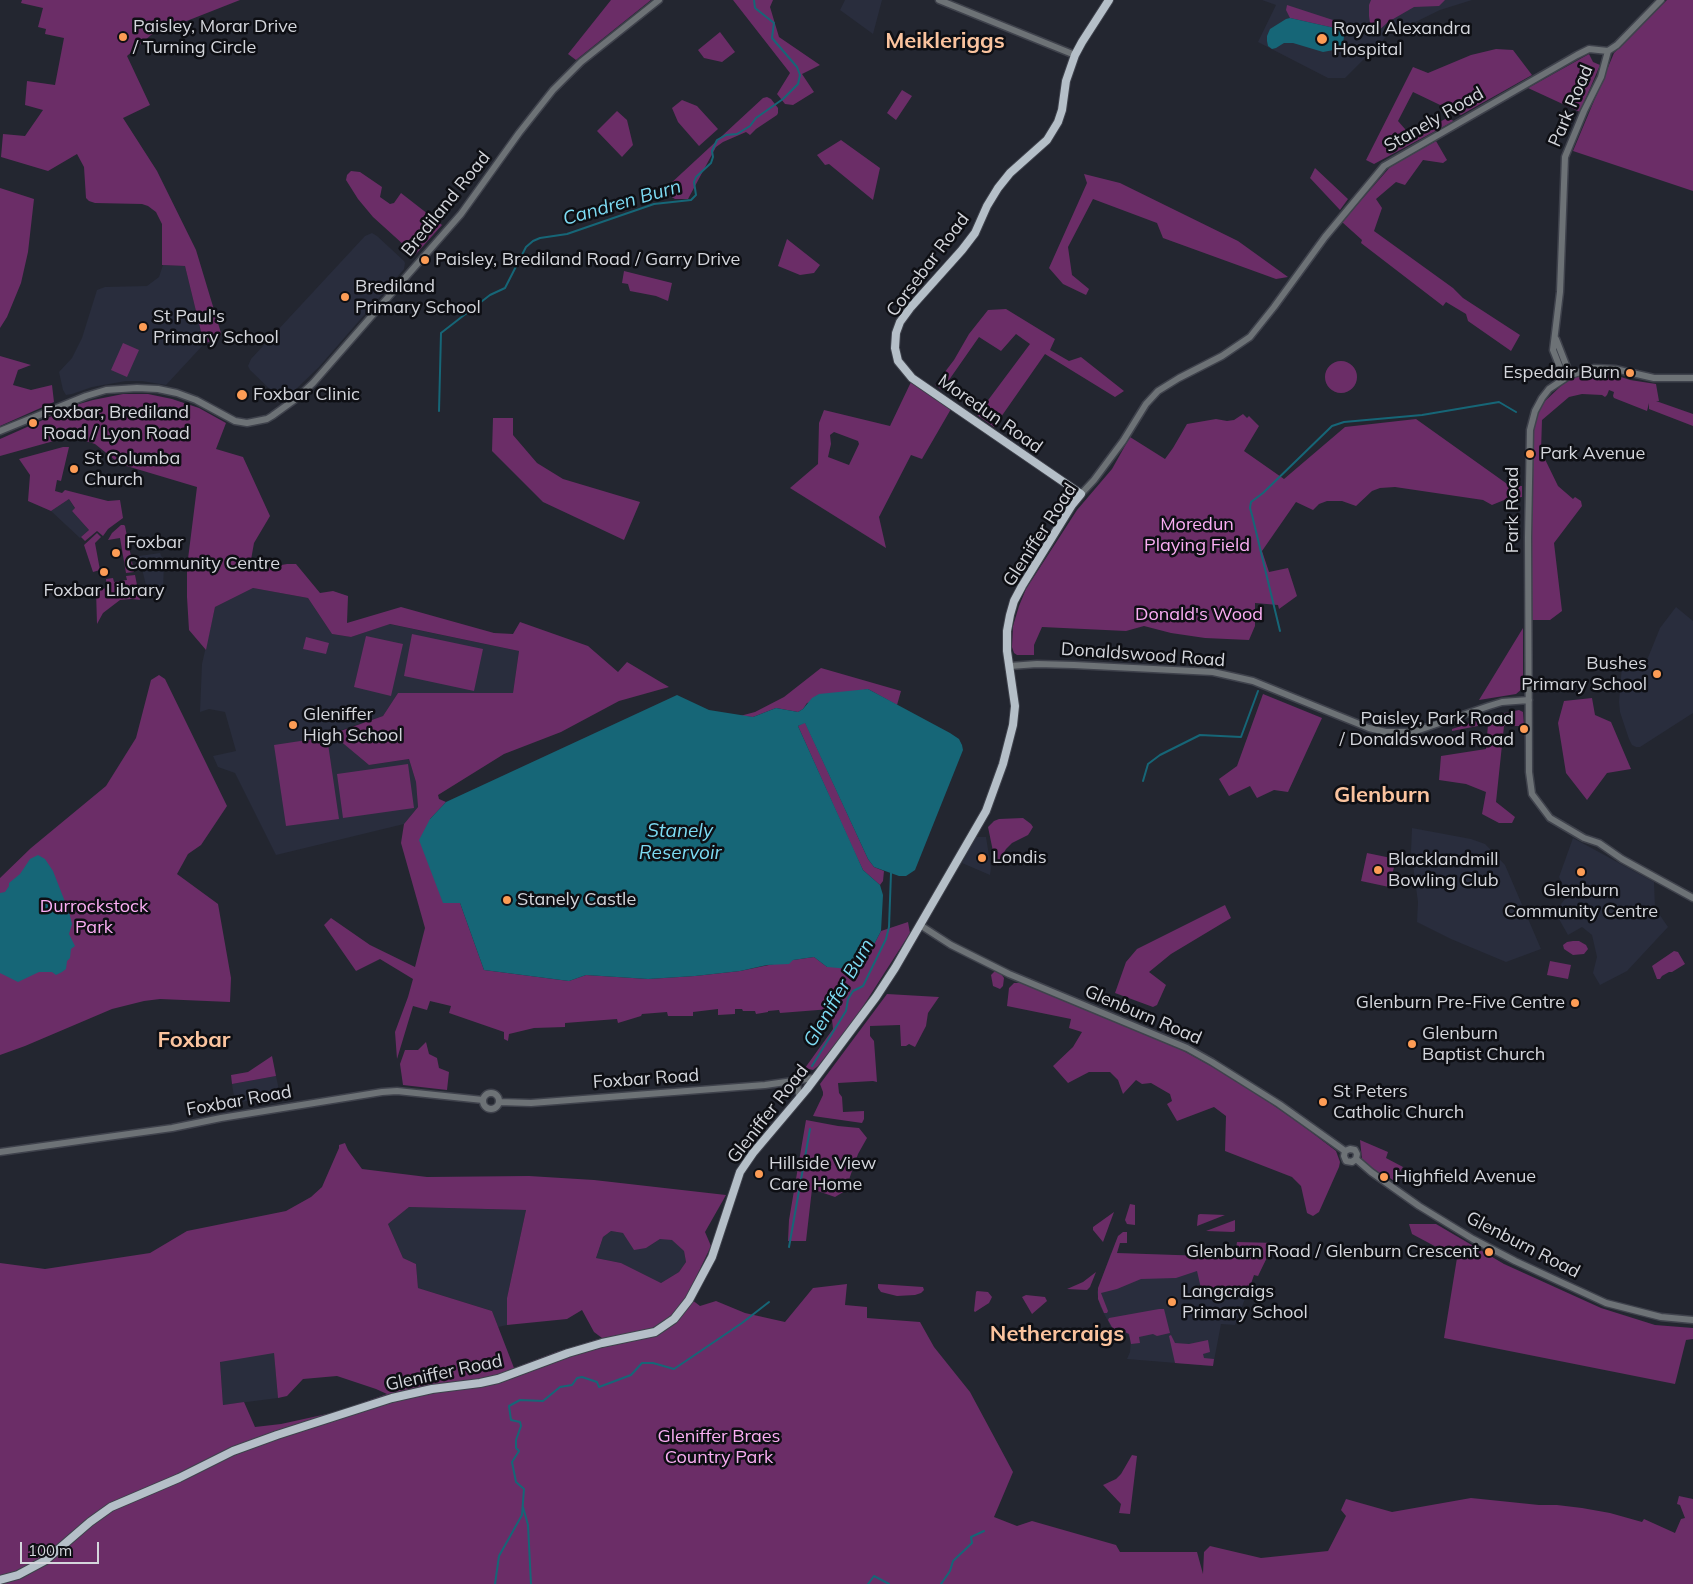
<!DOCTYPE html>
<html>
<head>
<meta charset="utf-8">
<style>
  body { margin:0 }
  #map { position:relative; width:1693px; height:1584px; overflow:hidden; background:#232630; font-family:Mulish,sans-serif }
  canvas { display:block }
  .scale { position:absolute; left:20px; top:1542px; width:79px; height:22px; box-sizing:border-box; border:2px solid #d4d6dc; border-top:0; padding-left:6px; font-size:15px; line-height:18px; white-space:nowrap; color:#d4d6dc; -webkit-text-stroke:4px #0e0f14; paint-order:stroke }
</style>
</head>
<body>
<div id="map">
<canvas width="1693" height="1584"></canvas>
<div class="scale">100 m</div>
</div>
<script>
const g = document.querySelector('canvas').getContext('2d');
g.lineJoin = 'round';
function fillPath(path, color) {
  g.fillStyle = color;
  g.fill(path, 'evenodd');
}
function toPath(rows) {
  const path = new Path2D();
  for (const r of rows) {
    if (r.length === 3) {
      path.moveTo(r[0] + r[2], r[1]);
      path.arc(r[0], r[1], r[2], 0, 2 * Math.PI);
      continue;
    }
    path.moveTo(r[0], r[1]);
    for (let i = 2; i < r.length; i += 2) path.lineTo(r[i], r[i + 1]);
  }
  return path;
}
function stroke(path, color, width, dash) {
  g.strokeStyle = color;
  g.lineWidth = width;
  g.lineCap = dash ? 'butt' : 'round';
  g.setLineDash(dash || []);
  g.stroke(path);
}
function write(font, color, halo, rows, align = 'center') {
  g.font = font + ' Mulish,sans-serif';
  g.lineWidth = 5;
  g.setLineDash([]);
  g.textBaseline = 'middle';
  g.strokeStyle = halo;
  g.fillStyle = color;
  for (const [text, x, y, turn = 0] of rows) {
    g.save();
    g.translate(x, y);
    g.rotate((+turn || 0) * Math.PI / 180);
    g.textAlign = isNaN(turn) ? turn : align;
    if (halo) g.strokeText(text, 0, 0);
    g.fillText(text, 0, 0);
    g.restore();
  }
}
fillPath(toPath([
  [845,0,882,0,873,34,840,10],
  [1262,0,1472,0,1440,10,1387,36,1345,78,1328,78,1258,42,1276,5],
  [372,233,377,236,404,261,405,263,404,269,319,367,293,392,285,398,279,398,250,370,248,366,251,359,365,236],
  [163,265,185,266,204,344,166,385,142,381,126,381,92,387,72,394,66,395,63,390,59,372,72,358,82,338,97,290,105,287,147,286,159,277],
  [69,499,75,509,72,511,89,530,80,538,51,511],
  [160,553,164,562,163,591,148,594,139,556],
  [253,588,308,598,332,634,351,637,389,624,519,651,513,693,398,693,383,716,332,733,369,765,409,759,416,782,418,807,404,824,276,855,235,773,218,767,213,756,236,751,225,712,209,709,200,712,202,664,215,607],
  [1676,607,1693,621,1693,713,1640,747,1636,747,1632,745,1629,739,1620,712,1619,702,1622,666,1643,670,1660,628],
  [1412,828,1471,839,1485,844,1490,849,1505,865,1541,949,1506,962,1451,939,1417,922,1418,902,1411,851],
  [976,837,986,837,991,868,990,875,962,863],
  [1573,838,1654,882,1655,908,1668,927,1627,971,1600,985,1593,973,1597,957,1592,935,1582,927,1568,935,1555,912,1568,895,1559,877],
  [276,1076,280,1095,235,1103,232,1084],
  [409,1207,526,1210,507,1298,507,1325,498,1327,492,1311,418,1288,416,1264,403,1258,388,1224],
  [611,1231,623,1233,646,1248,660,1239,672,1239,684,1251,686,1262,679,1272,661,1283,621,1263,596,1258,603,1237],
  [1237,1242,1274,1243,1258,1276,1254,1275,1235,1325,1221,1324,1213,1366,1127,1359,1130,1352,1131,1338,1125,1332,1116,1330,1111,1327,1100,1306,1097,1292,1111,1253,1235,1257],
  [274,1352,278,1398,223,1405,220,1361]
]), '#292d3d');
fillPath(toPath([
  [22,0,240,0,151,35,127,56,150,105,123,118,157,171,196,250,221,333,220,337,204,344,185,266,162,265,162,224,156,212,148,206,142,204,95,203,89,201,86,198,84,167,77,154,48,171,1,157,3,134,25,136,43,110,25,105,27,81,55,85,64,38,45,34,46,29,38,27,43,8,21,3],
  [611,0,651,0,576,60,568,54],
  [733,0,773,0,770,7,779,37,820,65,802,74,814,92,793,105,785,104,777,94,790,73],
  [1371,0,1445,0,1439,6,1414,7,1388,22,1377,32,1374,33,1371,30,1369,16,1369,5],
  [1667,0,1693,0,1693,191,1573,151,1614,53],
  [1287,5,1336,21,1339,29,1290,18,1286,10],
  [720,32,735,52,722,62,704,58,698,50],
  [1496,49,1513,50,1532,75,1461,115,1413,92,1398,121,1412,137,1447,118,1454,121,1374,164,1366,160,1413,67,1428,73,1471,55],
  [1589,54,1593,62,1600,65,1580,112,1528,88],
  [902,90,912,96,896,120,887,113],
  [767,97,771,99,778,108,778,113,777,115,756,129,750,135,746,132,723,142,716,147,688,199,675,199,670,196,669,185,763,98],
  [682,100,697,106,718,129,699,146,678,122,672,108],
  [617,111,627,120,633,145,622,157,597,131],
  [841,140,880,168,873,200,829,164,825,165,817,155],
  [1436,141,1447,160,1443,163,1423,160,1405,185,1396,182,1376,199,1382,208,1374,231,1453,288,1463,298,1520,335,1511,351,1468,321,1466,314,1446,302,1443,306,1361,243,1362,240,1342,222,1391,166],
  [1315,168,1348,199,1340,210,1310,178],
  [351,171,360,172,382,187,380,197,390,204,394,203,401,193,442,225,415,255,373,217,358,199,346,180,347,175],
  [1084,174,1120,183,1238,241,1288,277,1276,279,1163,238,1157,223,1093,199,1068,247,1072,275,1089,289,1086,295,1063,284,1049,268,1087,183],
  [0,188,34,199,28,252,21,283,7,317,0,328],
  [787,239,820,265,814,273,800,275,778,266],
  [624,271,672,283,668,301,656,296,630,291,628,284,622,283],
  [1006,309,1055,339,1050,350,1069,361,1081,357,1124,391,1115,397,1045,354,994,427,977,415,1030,344,1016,334,1001,351,979,337,942,390,935,385,954,360,969,334,988,310],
  [123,343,139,350,127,377,111,370],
  [0,356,31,365,18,370,13,385,31,390,52,385,54,402,0,426],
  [1341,377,16],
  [1606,372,1630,380,1656,384,1659,401,1656,401,1693,414,1693,426,1649,409,1649,403,1647,411,1614,398,1613,396,1614,392,1609,390,1607,395,1605,397,1602,395,1582,394,1569,397,1542,420,1541,451,1558,486,1573,499,1575,497,1581,501,1582,506,1554,543,1562,611,1550,620,1532,620,1531,466,1533,426,1537,412,1544,402,1563,384,1575,377,1590,373],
  [911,382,951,409,922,459,911,455,879,517,886,548,790,488,818,464,819,423,824,410,890,426],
  [834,432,858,441,859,444,849,465,828,457,831,444,830,435],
  [123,394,148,394,172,399,199,408,226,423,216,449,243,457,270,516,254,543,249,571,287,564,296,564,320,593,333,591,348,596,347,623,401,607,494,633,513,634,520,622,588,646,618,672,627,662,669,687,619,701,561,732,504,754,438,795,439,799,446,802,430,819,484,970,569,981,586,975,648,979,695,976,740,971,793,960,814,957,827,967,866,960,881,931,908,922,910,933,853,1022,818,1066,813,1070,805,1068,833,1029,831,1009,780,1013,779,1010,768,1011,768,1012,756,1014,755,1011,743,1011,742,1009,735,1009,735,1014,718,1015,718,1009,693,1012,693,1016,668,1016,667,1012,642,1014,641,1016,618,1023,617,1019,565,1023,565,1027,534,1028,509,1034,508,1041,504,1039,504,1032,449,1013,451,1006,430,1001,427,1010,413,1006,397,1059,395,1032,408,997,413,979,380,959,356,971,324,925,331,918,370,945,415,967,425,928,401,843,404,824,418,807,416,782,409,759,369,765,332,734,383,716,398,693,513,693,519,651,390,624,351,637,332,634,308,598,253,588,215,607,206,650,189,630,187,597,187,567,197,487,120,464,95,444,83,440,61,439,0,456,0,439,79,404,93,400],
  [1243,414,1247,418,1249,416,1259,426,1244,451,1284,479,1345,427,1416,419,1510,486,1522,486,1522,497,1509,498,1492,505,1483,500,1395,487,1380,488,1372,491,1356,506,1342,501,1327,501,1319,504,1313,510,1296,502,1262,551,1269,572,1288,568,1297,596,1279,609,1278,605,1255,603,1255,626,1249,640,1205,638,1171,633,1144,626,1126,631,1042,627,1034,645,1034,655,1017,655,1014,653,1012,647,1013,626,1019,606,1026,589,1077,510,1112,469,1130,437,1165,459,1173,448,1187,424,1216,419,1227,421,1234,420],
  [493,418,513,418,513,435,537,463,563,479,640,502,624,540,543,502,492,451],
  [63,447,69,447,61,481,57,480,55,491,62,493,65,490,108,501,120,500,123,518,108,529,103,536,97,531,85,541,81,537,89,530,72,511,75,508,69,499,51,511,28,501,30,475,19,459],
  [121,525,124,525,125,526,134,572,126,573,120,538,108,540,112,533],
  [97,533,101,537,95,543,100,570,93,572,84,545],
  [135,575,140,600,132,599,120,600,103,613,97,624,96,590,107,588,106,579,113,578,114,582,127,580,126,576],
  [1523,628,1523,688,1516,694,1479,700],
  [412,634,483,649,474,691,404,676],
  [366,636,403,644,391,696,354,687],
  [306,637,329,643,326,654,303,649],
  [821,668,901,691,897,705,868,689,807,703,803,709,798,712,776,708,753,717,740,716,755,712,784,697],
  [159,675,165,679,227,806,201,845,188,854,177,874,218,904,231,978,230,1002,160,999,144,1001,112,1009,25,1046,0,1055,0,878,31,848,106,786,136,738,151,680],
  [1263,694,1322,718,1288,792,1274,790,1257,798,1250,786,1229,796,1219,779,1237,766],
  [1592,698,1595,715,1611,722,1631,769,1607,773,1587,800,1566,773,1558,723,1564,701],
  [1519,710,1523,712,1524,726,1504,726,1496,802,1515,817,1512,823,1499,823,1482,814,1486,792,1466,784,1439,780,1441,756,1486,749,1488,724,1452,731,1452,729,1495,715],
  [805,722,868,859,874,867,884,871,883,881,880,885,863,870,853,849,798,726],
  [327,737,339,819,286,826,274,745],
  [408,764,414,808,343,818,337,774],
  [1023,818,1031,824,1033,827,1030,832,1028,835,1012,843,1006,849,996,866,988,827,994,821,999,819],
  [1367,853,1396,859,1389,887,1361,881],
  [1225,905,1231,918,1171,954,1149,972,1166,985,1157,1005,1153,1007,1115,993,1126,962,1137,949],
  [1573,941,1579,941,1586,945,1588,949,1584,954,1573,955,1564,949,1563,945,1567,942],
  [1674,951,1678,952,1685,964,1672,972,1669,972,1662,976,1660,979,1657,979,1652,966],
  [1550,961,1571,965,1568,979,1547,975],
  [995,971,1001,974,1004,978,1003,986,1000,989,993,986,991,975],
  [1014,983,1021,983,1180,1049,1233,1078,1298,1122,1336,1151,1340,1162,1339,1167,1319,1212,1313,1216,1307,1213,1301,1186,1292,1177,1225,1151,1226,1116,1214,1107,1177,1121,1167,1104,1172,1101,1170,1094,1151,1083,1142,1084,1136,1080,1123,1094,1118,1080,1110,1072,1089,1072,1068,1083,1053,1066,1073,1047,1082,1032,1069,1028,1071,1019,1007,1006,1009,988],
  [887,994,939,997,928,1013,926,1026,915,1047,909,1044,906,1046,901,1046,900,1025,870,1026,870,1036,874,1041,877,1082,873,1081,838,1083,839,1093,842,1097,843,1112,864,1111,864,1119,862,1123,813,1116,823,1095,823,1092,820,1084],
  [426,1042,429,1054,437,1058,439,1068,449,1072,447,1090,403,1085,400,1064,405,1050,418,1050],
  [272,1056,276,1076,232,1084,231,1075,248,1072],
  [806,1120,838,1126,859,1128,867,1138,858,1154,845,1191,835,1197,812,1189,806,1241,788,1241,789,1220],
  [1360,1140,1388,1152,1386,1158,1403,1167,1394,1181,1386,1175,1374,1172,1367,1166,1362,1159],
  [345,1143,348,1150,362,1169,427,1177,529,1176,594,1180,726,1195,705,1232,711,1246,687,1296,700,1306,716,1301,745,1313,785,1322,813,1288,847,1284,845,1305,867,1307,867,1318,920,1322,934,1347,970,1392,1013,1472,994,1517,1017,1526,1032,1521,1116,1545,1120,1552,1197,1552,1203,1574,1204,1552,1210,1546,1261,1558,1328,1551,1346,1516,1341,1510,1346,1499,1392,1512,1471,1498,1539,1505,1557,1505,1582,1508,1610,1513,1642,1522,1644,1519,1675,1533,1681,1519,1685,1518,1680,1505,1677,1504,1679,1496,1693,1499,1693,1584,0,1584,0,1263,45,1269,150,1253,187,1231,286,1211,311,1197,322,1187,339,1148,339,1145],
  [409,1207,526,1210,507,1298,507,1325,567,1319,582,1310,594,1332,602,1338,559,1351,514,1368,492,1311,418,1288,416,1264,403,1258,388,1224],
  [611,1231,623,1233,634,1250,646,1248,660,1239,672,1240,684,1251,686,1262,679,1272,661,1283,621,1263,596,1258,603,1237],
  [274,1353,278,1398,287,1396,303,1379,337,1376,376,1389,387,1394,336,1412,281,1424,255,1427,244,1402,223,1405,220,1362],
  [1130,1204,1135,1205,1135,1225,1127,1224,1125,1220],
  [1114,1212,1103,1242,1093,1230,1093,1227],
  [1198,1215,1200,1214,1225,1215,1197,1226],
  [1235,1220,1235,1231,1233,1232,1206,1231],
  [1409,1224,1436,1224,1504,1264,1601,1308,1655,1325,1693,1328,1693,1339,1686,1340,1675,1384,1444,1338,1457,1258,1412,1234],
  [1123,1232,1127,1232,1127,1243,1120,1243,1117,1253,1235,1257,1237,1242,1274,1243,1258,1276,1254,1275,1246,1298,1243,1298,1240,1292,1207,1298,1203,1297,1197,1271,1176,1278,1141,1279,1117,1289,1101,1293,1108,1311,1107,1313,1104,1313,1098,1299,1098,1288,1118,1236],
  [1096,1272,1090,1287,1087,1290,1067,1289,1083,1282],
  [878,1284,923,1287,924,1290,921,1293,915,1295,897,1296,881,1292,878,1288],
  [977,1291,988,1292,992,1297,989,1303,975,1312,974,1311,976,1292],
  [1026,1295,1045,1297,1047,1301,1032,1314,1022,1297],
  [1159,1309,1164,1309,1170,1333,1157,1336,1153,1334,1139,1337,1140,1343,1131,1344,1129,1334,1125,1332,1113,1329,1108,1320,1109,1318],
  [1171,1335,1175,1343,1189,1344,1208,1340,1210,1352,1203,1354,1204,1358,1214,1359,1213,1366,1175,1363,1169,1336],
  [1132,1455,1137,1456,1130,1514,1119,1513,1121,1504,1103,1485,1116,1479,1121,1474]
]), '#6b2d67');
fillPath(toPath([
  [1290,18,1339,29,1344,36,1343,44,1339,49,1323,52,1293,43,1284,43,1276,48,1272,49,1268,46,1267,41,1267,36,1270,29,1286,19],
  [868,689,950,733,959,739,962,745,963,750,915,870,906,876,899,876,874,867,868,859,805,723,798,726,863,870,880,885,883,895,881,931,866,960,850,969,827,967,814,957,793,960,789,964,767,965,740,971,695,976,648,979,586,975,569,981,484,970,460,903,443,903,419,840,430,819,446,802,677,695,709,710,753,717,776,708,798,712,803,709,812,698,819,694],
  [38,855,45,859,53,871,69,912,72,924,69,934,75,946,71,949,70,958,67,961,66,969,62,972,56,975,52,972,39,972,18,982,0,973,0,893,5,892,9,886,9,883,20,874,30,859]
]), '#166677');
stroke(toPath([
  [439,411,441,333,490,295,505,288,526,247,533,241,540,238,567,234,654,204,691,200,696,195,694,182,696,177,711,163,713,157,712,151,717,140,726,135,737,134,750,126,756,118,783,99,798,84,800,75,797,67,772,38,774,23,755,8,754,0],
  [1280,631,1252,515,1250,508,1251,502,1263,493,1332,426,1344,422,1422,415,1499,402,1516,412],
  [1143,781,1148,764,1160,755,1200,735,1241,737,1258,691],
  [812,1066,846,1011,848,999,853,991,863,986,886,939,889,927,891,873],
  [789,1247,810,1129],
  [523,1507,528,1525,531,1584],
  [495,1584,499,1556,522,1515,524,1489,516,1482,512,1462,519,1451,516,1448,516,1440,521,1426,520,1422,511,1420,509,1406,520,1400,543,1401,560,1387,572,1385,577,1378,582,1377,597,1382,599,1387,631,1375,642,1363,653,1363,674,1369,742,1323,769,1302],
  [868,1584,874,1576,889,1584],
  [941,1584,950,1571,953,1561,972,1543,971,1537,984,1531]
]), '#166677', 2);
const minor = toPath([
  [939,0,1075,55],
  [1556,339,1570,375],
  [1564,378,1553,350,1560,292,1565,157,1584,111,1601,77,1608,51,1617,45,1661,0],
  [1693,378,1654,378,1615,369,1594,368,1570,375,1549,389,1542,398,1535,411,1530,430,1528,537,1529,772,1532,794,1550,818,1584,838,1599,843,1622,859,1693,898],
  [0,431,86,396,106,390,137,388,158,389,177,393,196,400,235,421,247,423,267,419,272,416,297,398,313,383,461,214,519,133,553,90,581,62,659,0],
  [1081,494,1094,480,1123,441,1146,404,1158,391,1179,378,1222,356,1250,337,1274,307,1325,237,1384,166,1577,55,1589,49,1608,51],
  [1010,666,1037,664,1074,665,1213,672,1253,681,1369,728,1386,732,1413,732,1489,706,1502,702,1529,700],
  [920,925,951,945,1009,974,1187,1048,1212,1062,1279,1104,1345,1151],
  [796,1081,800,1098],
  [491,1101,8],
  [499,1102,531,1103,765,1085,814,1078],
  [1345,1151,1344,1156,1346,1161,1352,1162,1356,1159],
  [1345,1151,1350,1149,1355,1150,1357,1154,1356,1159],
  [0,1152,172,1128,221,1118,382,1092,397,1091,483,1100],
  [1356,1159,1371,1172,1419,1206,1473,1239,1515,1261,1606,1303,1661,1317,1693,1320]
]);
const major = toPath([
  [0,1580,18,1575,46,1560,90,1522,111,1507,179,1478,233,1451,277,1435,392,1398,432,1389,480,1383,498,1379,568,1353,602,1343,655,1332,674,1319,689,1300,712,1257,740,1172,753,1153,807,1089,876,997,895,968,986,811,1003,764,1013,725,1015,706,1007,651,1007,631,1010,615,1014,601,1022,586,1072,505,1081,494,912,378,898,361,895,348,896,333,900,322,911,307,962,250,975,233,987,206,998,188,1010,173,1047,140,1058,122,1062,110,1066,81,1075,55,1082,42,1109,0]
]);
stroke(minor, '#3f424c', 9);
stroke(major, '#3f424c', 10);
stroke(minor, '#6d7276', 6);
stroke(major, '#b5bfc8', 8);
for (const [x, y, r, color] of [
  [123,37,5,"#fd9c55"],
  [1322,39,6,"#fd9c55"],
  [425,260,5,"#fd9c55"],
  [345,297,5,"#fd9c55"],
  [143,327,5,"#fd9c55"],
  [1630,373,5,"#fd9c55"],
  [242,395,6,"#fd9c55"],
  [33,423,5,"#fd9c55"],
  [1530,454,5,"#fd9c55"],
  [74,469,5,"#fd9c55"],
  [116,553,5,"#fd9c55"],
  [104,572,5,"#fd9c55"],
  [1657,674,5,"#fd9c55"],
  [293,725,5,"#fd9c55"],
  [1524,729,5,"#fd9c55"],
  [982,858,5,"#fd9c55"],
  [1378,870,5,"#fd9c55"],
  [1581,872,5,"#fd9c55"],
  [507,900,5,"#fd9c55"],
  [1575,1003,5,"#fd9c55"],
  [1412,1044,5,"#fd9c55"],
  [1323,1102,5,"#fd9c55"],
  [759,1174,5,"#fd9c55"],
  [1384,1177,5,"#fd9c55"],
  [1489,1252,5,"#fd9c55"],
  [1172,1302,5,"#fd9c55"]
]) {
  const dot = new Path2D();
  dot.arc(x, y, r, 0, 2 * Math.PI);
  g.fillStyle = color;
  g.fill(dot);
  stroke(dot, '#0e0f14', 2);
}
write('18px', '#d4d6dc', '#0e0f14', [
  ["Paisley, Morar Drive",133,27],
  ["/ Turning Circle",133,48],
  ["Royal Alexandra",1333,29],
  ["Hospital",1333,50],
  ["Paisley, Brediland Road / Garry Drive",435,260],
  ["Brediland",355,287],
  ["Primary School",355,308],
  ["St Paul's",153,317],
  ["Primary School",153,338],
  ["Espedair Burn",1620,373,"right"],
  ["Foxbar Clinic",253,395],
  ["Foxbar, Brediland",43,413],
  ["Road / Lyon Road",43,434],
  ["Park Avenue",1540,454],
  ["St Columba",84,459],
  ["Church",84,480],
  ["Foxbar",126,543],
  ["Community Centre",126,564],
  ["Foxbar Library",104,591,"center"],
  ["Bushes",1647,664,"right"],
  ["Primary School",1647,685,"right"],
  ["Gleniffer",303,715],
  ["High School",303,736],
  ["Paisley, Park Road",1514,719,"right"],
  ["/ Donaldswood Road",1514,740,"right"],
  ["Londis",992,858],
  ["Blacklandmill",1388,860],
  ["Bowling Club",1388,881],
  ["Glenburn",1581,891,"center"],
  ["Community Centre",1581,912,"center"],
  ["Stanely Castle",517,900],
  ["Glenburn Pre-Five Centre",1565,1003,"right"],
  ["Glenburn",1422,1034],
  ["Baptist Church",1422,1055],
  ["St Peters",1333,1092],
  ["Catholic Church",1333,1113],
  ["Hillside View",769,1164],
  ["Care Home",769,1185],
  ["Highfield Avenue",1394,1177],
  ["Glenburn Road / Glenburn Crescent",1479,1252,"right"],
  ["Langcraigs",1182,1292],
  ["Primary School",1182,1313]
], 'left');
write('18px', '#d4d6dc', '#0e0f14', [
  ["Park Road",1571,106,-67],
  ["Stanely Road",1434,120,-30],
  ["Brediland Road",446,204,-51],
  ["Corsebar Road",928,265,-53],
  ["Moredun Road",990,414,35],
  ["Park Road",1513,510,-90],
  ["Gleniffer Road",1040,535,-57],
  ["Donaldswood Road",1143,655,4],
  ["Glenburn Road",1143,1015,23],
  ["Foxbar Road",646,1079,-4],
  ["Foxbar Road",239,1101,-10],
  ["Gleniffer Road",768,1114,-52],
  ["Glenburn Road",1523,1245,27],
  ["Gleniffer Road",444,1373,-12]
]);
write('18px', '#fbaef4', '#0e0f14', [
  ["Moredun",1197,525],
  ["Playing Field",1197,546],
  ["Donald's Wood",1199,615],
  ["Durrockstock",94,907],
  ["Park",94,928],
  ["Gleniffer Braes",719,1437],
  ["Country Park",719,1458]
]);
write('italic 19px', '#7ddbf3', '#0e0f14', [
  ["Candren Burn",622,203,-16],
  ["Stanely",680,831],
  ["Reservoir",680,853],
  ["Gleniffer Burn",839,993,-60]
]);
write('bold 22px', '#fac39e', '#0e0f14', [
  ["Meikleriggs",945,41],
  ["Glenburn",1382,795],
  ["Foxbar",194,1040],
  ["Nethercraigs",1057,1334]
]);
</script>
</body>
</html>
